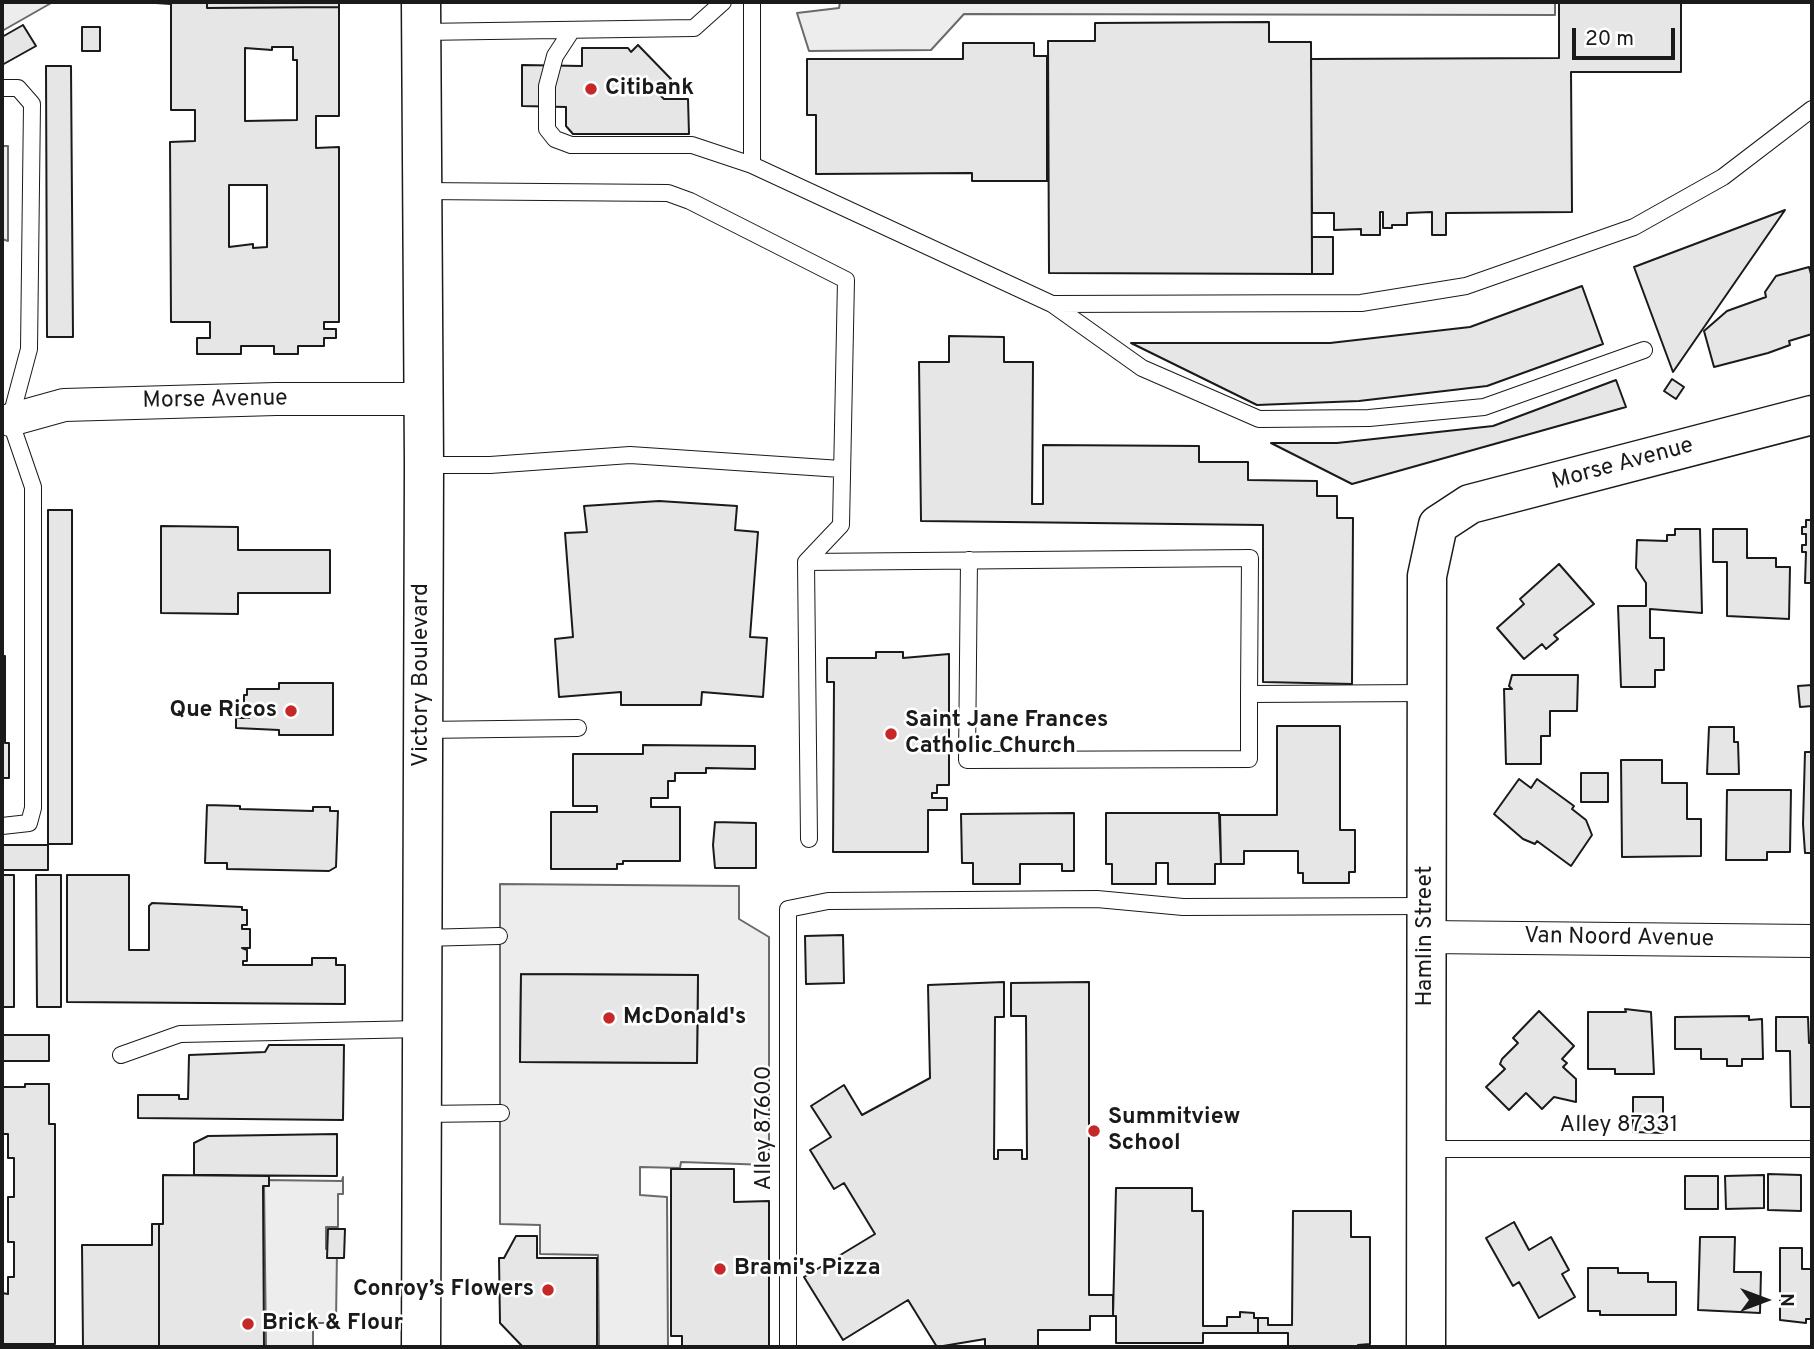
<!DOCTYPE html>
<html>
<head>
<meta charset="utf-8">
<style>
  body { margin:0 }
  #map { position:relative; width:1814px; height:1349px; overflow:hidden; background:#fff; font-family:Overpass,sans-serif }
  canvas { display:block }
  .frame { position:absolute; inset:0; border:4px solid #1a1a1a; pointer-events:none }
  .north { position:absolute; left:1730px; top:1265px; width:70px; height:70px; -webkit-text-stroke:5px #fff; paint-order:stroke; rotate:90deg; font-size:19px; font-weight:700; line-height:28px; text-align:center; color:#1a1a1a }
  .north::after { content:''; display:block; margin:auto; width:24px; height:32px; background:#1a1a1a; clip-path:polygon(50% 0,100% 100%,50% 72%,0 100%) }
  .scale { position:absolute; left:1572px; top:28px; width:103px; height:32px; box-sizing:border-box; border:4px solid #1a1a1a; border-top:0; padding-left:9px; font-size:21px; line-height:24px; white-space:nowrap; color:#1a1a1a; -webkit-text-stroke:5px #fff; paint-order:stroke }
</style>
</head>
<body>
<div id="map">
<canvas width="1814" height="1349"></canvas>
<div class="frame"></div>
<div class="north">N</div>
<div class="scale">20 m</div>
</div>
<script>
const g = document.querySelector('canvas').getContext('2d');
g.lineJoin = 'round';
function fillPath(path, color) {
  g.fillStyle = color;
  g.fill(path, 'evenodd');
}
function toPath(rows) {
  const path = new Path2D();
  for (const r of rows) {
    path.moveTo(r[0], r[1]);
    for (let i = 2; i < r.length; i += 2) path.lineTo(r[i], r[i + 1]);
  }
  return path;
}
function stroke(path, color, width, dash) {
  g.strokeStyle = color;
  g.lineWidth = width;
  g.lineCap = dash ? 'butt' : 'round';
  g.setLineDash(dash || []);
  g.stroke(path);
}
function write(font, color, halo, rows, align = 'center') {
  g.font = font + ' Overpass,sans-serif';
  g.lineWidth = 5;
  g.setLineDash([]);
  g.textBaseline = 'middle';
  g.strokeStyle = halo;
  g.fillStyle = color;
  for (const [text, x, y, turn = 0] of rows) {
    g.save();
    g.translate(x, y);
    g.rotate((+turn || 0) * Math.PI / 180);
    g.textAlign = isNaN(turn) ? turn : align;
    if (halo) g.strokeText(text, 0, 0);
    g.fillText(text, 0, 0);
    g.restore();
  }
}
const built = toPath([
  [2,2,53,2,2,31,2,2],
  [840,2,1555,2,1555,15,964,14,931,50,809,51,797,13,839,8,840,2],
  [2,146,8,146,8,241,2,239,2,146],
  [500,884,739,886,739,919,769,937,769,1165,681,1162,680,1168,640,1167,640,1195,667,1197,668,1347,599,1347,598,1255,540,1254,540,1225,500,1224,500,884],
  [521,974,698,975,697,1063,520,1062,521,974],
  [343,1177,343,1194,338,1194,338,1227,326,1227,326,1249,337,1249,336,1323,313,1323,313,1347,266,1347,264,1180,342,1181,343,1177]
]);
fillPath(built, '#ededed');
stroke(built, '#6a6a6a', 2);
const building = toPath([
  [141,2,207,2,207,8,339,7,339,116,316,116,316,148,339,147,339,322,324,322,324,329,336,329,336,338,324,338,324,346,298,346,298,354,274,354,274,346,241,346,241,354,197,354,197,338,210,338,210,322,171,322,170,142,195,141,195,110,171,110,171,4,141,2],
  [272,47,293,47,293,60,297,60,297,120,245,121,245,48,272,50,272,47],
  [229,185,267,185,267,247,253,248,253,244,229,247,229,185],
  [207,2,339,2,339,7,207,8,207,2],
  [1559,2,1681,2,1681,72,1571,72,1572,212,1446,213,1446,235,1432,235,1432,212,1407,213,1407,225,1392,225,1392,228,1383,228,1383,212,1380,212,1380,235,1361,235,1361,229,1334,230,1334,213,1312,213,1311,59,1559,58,1559,2],
  [1269,22,1269,42,1311,42,1312,274,1049,273,1048,41,1095,41,1095,23,1269,22],
  [23,25,36,46,2,65,2,37,23,25],
  [82,27,100,27,100,51,82,51,82,27],
  [963,43,1034,43,1034,56,1047,56,1047,181,972,181,972,173,816,174,816,115,807,115,807,59,963,59,963,43],
  [638,45,671,79,657,92,664,99,688,99,689,134,573,134,566,126,566,107,522,106,522,65,582,66,582,48,628,48,631,52,638,45],
  [46,66,71,66,73,337,47,337,46,66],
  [1785,210,1673,372,1634,267,1785,210],
  [1312,237,1333,237,1333,274,1312,274,1312,237],
  [1809,267,1812,278,1812,334,1789,341,1790,345,1768,353,1714,367,1704,331,1727,311,1766,297,1765,292,1776,276,1809,267],
  [1582,286,1603,344,1487,386,1359,401,1257,405,1131,343,1330,343,1470,327,1582,286],
  [949,336,1004,337,1004,362,1033,362,1032,504,1043,504,1043,445,1199,446,1199,462,1248,462,1248,480,1317,481,1317,496,1337,496,1337,518,1353,518,1352,684,1263,682,1263,525,921,521,919,362,949,362,949,336],
  [1672,379,1684,387,1676,399,1664,391,1672,379],
  [1616,380,1626,407,1352,484,1271,443,1337,443,1493,426,1616,380],
  [659,501,737,506,735,530,758,532,750,637,767,638,763,697,702,692,701,705,621,705,621,692,559,697,555,639,573,637,565,533,587,532,584,506,659,501],
  [48,510,72,510,72,844,48,844,48,510],
  [1806,520,1812,520,1812,583,1805,583,1806,552,1802,552,1802,545,1806,545,1806,534,1802,534,1802,527,1806,527,1806,520],
  [161,526,238,527,238,550,330,550,330,593,238,593,238,614,161,613,161,526],
  [1675,529,1700,529,1702,613,1650,609,1650,638,1664,638,1664,670,1655,670,1655,687,1621,687,1618,606,1646,606,1646,583,1636,568,1637,540,1667,541,1667,535,1675,535,1675,529],
  [1713,529,1747,529,1747,558,1776,558,1776,567,1790,567,1789,619,1727,616,1727,562,1713,562,1713,529],
  [1559,564,1594,604,1554,635,1558,639,1546,649,1542,644,1524,659,1497,628,1524,604,1520,599,1559,564],
  [876,652,903,652,903,658,949,654,949,785,937,785,937,793,932,793,932,798,947,798,947,810,928,810,928,852,833,852,834,682,827,682,827,658,876,658,876,652],
  [2,656,5,656,5,743,9,743,9,778,2,778,2,656],
  [1512,675,1578,675,1577,711,1550,711,1550,736,1541,736,1541,764,1506,764,1504,689,1512,689,1509,686,1512,675],
  [279,683,333,683,333,735,279,735,279,730,236,728,236,718,249,718,249,704,244,704,244,695,247,695,247,689,279,689,279,683],
  [1812,685,1812,706,1800,707,1798,686,1812,685],
  [1277,726,1340,726,1340,830,1355,830,1355,872,1349,872,1349,883,1303,883,1303,873,1298,873,1298,851,1244,851,1244,864,1221,864,1220,815,1277,815,1277,726],
  [1709,727,1734,727,1734,742,1738,742,1739,774,1707,774,1709,727],
  [643,745,755,746,755,769,706,768,706,773,675,773,675,781,668,781,668,798,651,798,651,807,680,807,680,861,623,861,623,864,617,864,617,869,551,869,551,812,597,812,597,806,573,806,573,754,643,754,643,745],
  [1805,752,1812,752,1812,853,1805,853,1803,824,1805,752],
  [1621,760,1662,760,1662,783,1687,783,1687,819,1701,819,1701,856,1622,857,1621,760],
  [1581,773,1608,773,1608,802,1581,802,1581,773],
  [1519,779,1531,788,1537,779,1574,806,1572,809,1586,820,1592,835,1571,866,1537,841,1535,844,1523,839,1494,814,1519,779],
  [1727,790,1791,790,1790,852,1767,852,1767,860,1726,860,1727,790],
  [207,805,240,806,240,809,313,811,313,807,330,807,330,811,338,811,336,867,329,871,227,869,227,863,205,863,207,805],
  [1074,813,1074,871,1062,871,1062,864,1020,864,1020,884,973,884,973,863,962,863,961,814,1074,813],
  [1106,813,1219,813,1221,864,1215,864,1215,884,1168,884,1168,863,1156,863,1156,884,1112,884,1112,864,1106,864,1106,813],
  [715,822,756,823,756,868,715,868,713,845,715,822],
  [2,845,48,845,48,870,2,870,2,845],
  [2,875,14,875,14,1007,2,1007,2,875],
  [36,875,61,875,61,1007,37,1007,36,875],
  [67,875,129,875,129,950,149,950,149,906,152,903,242,907,242,910,247,910,247,925,242,925,242,929,250,929,250,948,242,948,247,950,247,961,243,961,243,965,312,965,312,958,336,958,336,965,345,965,345,1004,67,1002,67,875],
  [843,935,844,983,806,984,805,936,843,935],
  [521,974,698,975,697,1063,520,1062,521,974],
  [1004,982,1004,1017,995,1017,994,1159,998,1159,998,1150,1022,1150,1022,1159,1027,1159,1026,1016,1011,1016,1011,983,1089,982,1089,1295,1113,1295,1113,1316,1090,1316,1090,1330,1038,1330,1038,1347,985,1347,985,1339,937,1347,908,1300,843,1340,804,1277,875,1234,844,1183,834,1189,810,1150,831,1137,811,1106,844,1085,862,1115,930,1078,928,985,1004,982],
  [1625,1009,1651,1012,1654,1074,1615,1074,1615,1069,1588,1069,1588,1012,1626,1012,1625,1009],
  [1539,1011,1574,1046,1562,1059,1567,1063,1563,1067,1576,1079,1576,1102,1554,1097,1542,1109,1526,1093,1509,1110,1486,1087,1505,1069,1500,1064,1502,1059,1518,1043,1513,1038,1539,1011],
  [1749,1016,1749,1020,1762,1019,1763,1059,1742,1059,1742,1066,1727,1066,1727,1059,1701,1059,1701,1049,1675,1049,1675,1017,1749,1016],
  [1776,1017,1808,1017,1809,1043,1812,1043,1812,1107,1791,1107,1790,1051,1776,1051,1776,1017],
  [2,1035,49,1035,49,1061,2,1061,2,1035],
  [269,1045,344,1045,343,1120,138,1118,138,1095,179,1095,179,1099,188,1099,189,1055,265,1052,269,1045],
  [25,1084,49,1084,49,1124,55,1124,55,1344,2,1344,2,1293,8,1294,8,1277,14,1277,14,1242,8,1242,8,1197,14,1197,14,1158,8,1158,8,1134,2,1134,2,1087,25,1087,25,1084],
  [1633,1097,1663,1097,1663,1133,1633,1132,1633,1097],
  [337,1134,337,1176,194,1175,194,1143,208,1136,337,1134],
  [671,1169,734,1169,734,1202,769,1201,769,1347,682,1347,682,1336,671,1336,671,1169],
  [1768,1174,1801,1175,1801,1211,1768,1210,1768,1174],
  [163,1175,269,1176,269,1186,263,1186,264,1347,159,1347,159,1224,163,1224,163,1175],
  [1764,1175,1764,1208,1726,1209,1725,1176,1764,1175],
  [1685,1176,1718,1176,1718,1209,1685,1209,1685,1176],
  [1116,1188,1192,1188,1192,1211,1203,1211,1203,1326,1227,1326,1227,1317,1240,1317,1240,1312,1254,1313,1254,1318,1258,1318,1258,1333,1203,1333,1203,1343,1116,1343,1116,1316,1113,1316,1116,1188],
  [1293,1211,1351,1211,1351,1237,1370,1237,1370,1344,1358,1345,1358,1347,1288,1347,1288,1333,1258,1333,1258,1318,1268,1318,1268,1325,1292,1325,1293,1211],
  [1514,1222,1529,1250,1551,1237,1569,1270,1562,1274,1575,1297,1539,1318,1519,1282,1513,1286,1486,1238,1514,1222],
  [152,1224,159,1224,159,1347,83,1347,82,1245,152,1245,152,1224],
  [328,1229,345,1229,344,1258,327,1258,328,1229],
  [516,1236,537,1236,537,1258,597,1258,597,1347,523,1347,500,1323,499,1258,504,1258,516,1236],
  [1700,1237,1735,1237,1734,1272,1761,1272,1760,1313,1698,1310,1700,1237],
  [1780,1248,1802,1248,1802,1269,1812,1269,1812,1319,1806,1319,1806,1323,1780,1320,1780,1248],
  [1588,1268,1618,1268,1618,1273,1648,1273,1648,1282,1676,1282,1676,1315,1600,1315,1600,1311,1588,1311,1588,1268]
]);
fillPath(building, '#e6e6e6');
stroke(building, '#1a1a1a', 2);
const lane = toPath([
  [752,2,752,165,1052,304,1361,303,1466,286,1634,227,1723,177,1812,109],
  [572,30,555,56,547,86,547,129,555,139,571,145,692,145,752,165],
  [421,32,694,28,723,2],
  [2,88,18,88,32,104,29,349,10,420,33,487,33,808,29,823,2,826],
  [422,191,668,193,690,201,846,280,841,525,806,562,809,839],
  [1052,304,1142,368,1259,419,1369,418,1484,407,1644,350],
  [424,465,490,465,630,455,841,469],
  [969,560,967,760,1249,759,1249,694],
  [806,562,1250,558,1249,694,1426,693],
  [423,730,578,728],
  [422,938,499,936],
  [121,1055,180,1034,422,1029],
  [423,1114,501,1113],
  [1426,1149,1812,1149],
  [788,1347,788,909,828,901,1097,899,1183,907,1426,906]
]);
const street = toPath([
  [10,420,64,405,276,399,422,399],
  [1426,937,1812,941]
]);
const secondary = toPath([
  [1426,1347,1427,576,1438,525,1470,504,1812,415]
]);
const primary = toPath([
  [421,2,424,465,421,1347]
]);
stroke(lane, '#1a1a1a', 18);
stroke(street, '#1a1a1a', 34);
stroke(secondary, '#1a1a1a', 41);
stroke(primary, '#1a1a1a', 41);
stroke(lane, '#fff', 16);
stroke(street, '#fff', 32);
stroke(secondary, '#fff', 38);
stroke(primary, '#fff', 38);
for (const [x, y, r, color] of [
  [591,89,7,"#c62828"],
  [291,711,7,"#c62828"],
  [891,734,7,"#c62828"],
  [609,1018,7,"#c62828"],
  [1094,1131,7,"#c62828"],
  [720,1269,7,"#c62828"],
  [548,1290,7,"#c62828"],
  [248,1324,7,"#c62828"]
]) {
  const dot = new Path2D();
  dot.arc(x, y, r, 0, 2 * Math.PI);
  g.fillStyle = color;
  g.fill(dot);
  stroke(dot, '#fff', 2.5);
}
write('bold 23px', '#1a1a1a', '#fff', [
  ["Citibank",605,89],
  ["Que Ricos",277,711,"right"],
  ["Saint Jane Frances",905,721],
  ["Catholic Church",905,747],
  ["McDonald's",623,1018],
  ["Summitview",1108,1118],
  ["School",1108,1144],
  ["Brami's Pizza",734,1269],
  ["Conroy’s Flowers",534,1290,"right"],
  ["Brick & Flour",262,1324]
], 'left');
write('23px', '#1a1a1a', '#fff', [
  ["Morse Avenue",215,401,-1],
  ["Morse Avenue",1623,465,-15],
  ["Victory Boulevard",422,675,-90],
  ["Hamlin Street",1426,936,-90],
  ["Van Noord Avenue",1619,939,1],
  ["Alley 87331",1619,1126],
  ["Alley 87600",765,1128,-90]
]);
</script>
</body>
</html>
